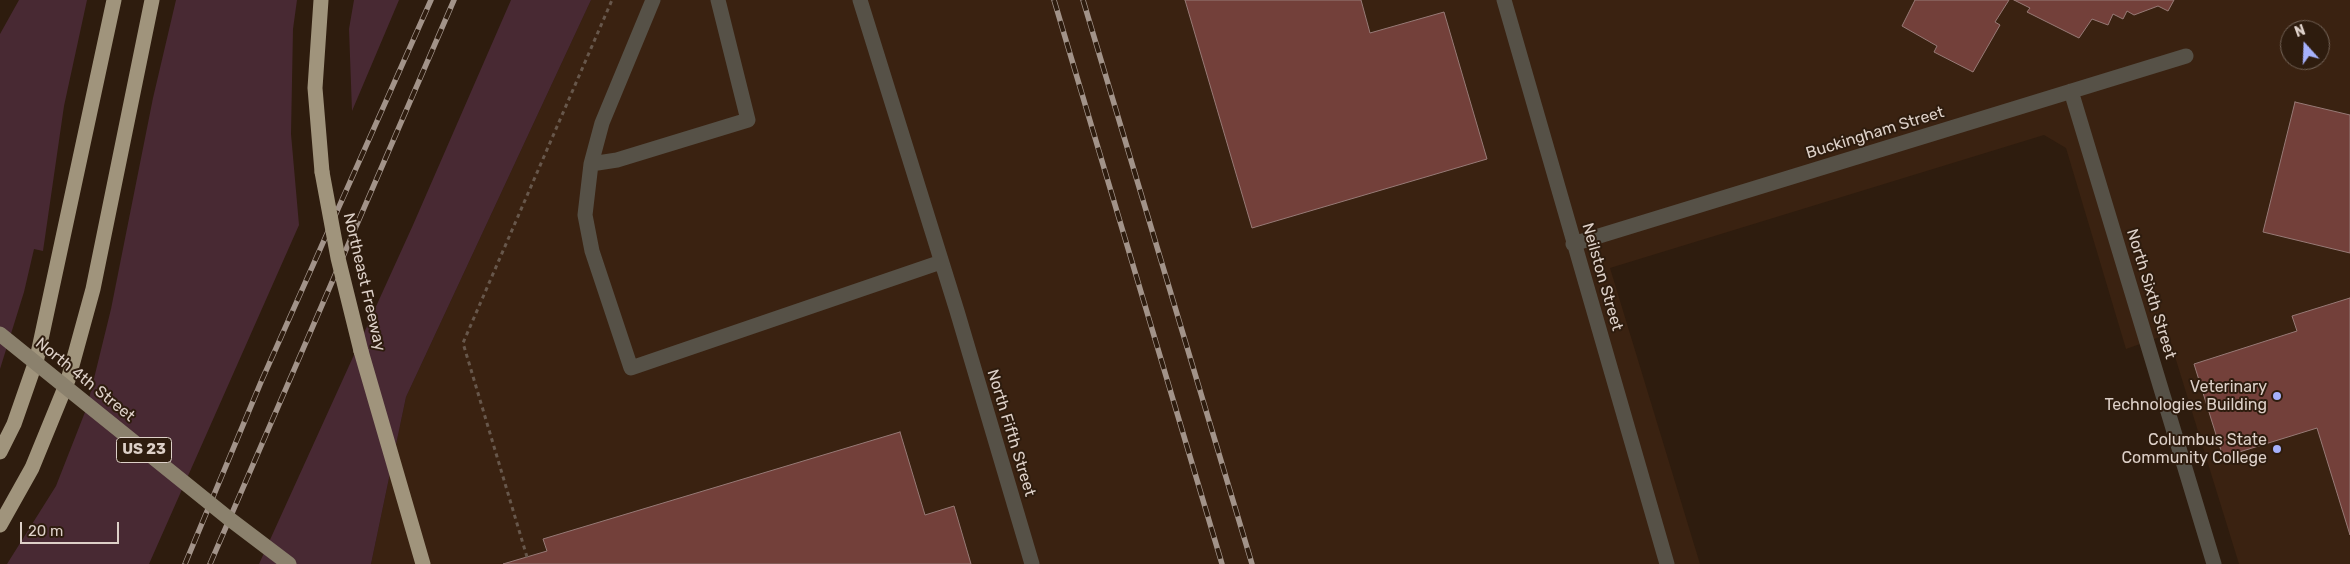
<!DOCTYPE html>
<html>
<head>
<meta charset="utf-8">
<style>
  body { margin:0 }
  #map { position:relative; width:2350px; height:564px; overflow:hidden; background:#2e1c0e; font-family:Rubik,sans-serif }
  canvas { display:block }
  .north { position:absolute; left:2280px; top:20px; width:50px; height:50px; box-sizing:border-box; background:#2e1c0e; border:1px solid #746458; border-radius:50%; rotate:340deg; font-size:14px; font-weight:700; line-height:20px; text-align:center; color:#ddd0c8 }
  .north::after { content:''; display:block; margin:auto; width:18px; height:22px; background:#a6b1fc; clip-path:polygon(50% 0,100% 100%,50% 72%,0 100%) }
  .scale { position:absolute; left:20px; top:522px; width:99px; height:22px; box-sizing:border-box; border:2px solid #ddd0c8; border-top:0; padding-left:6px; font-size:15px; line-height:18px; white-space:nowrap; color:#ddd0c8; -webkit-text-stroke:4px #2e1c0e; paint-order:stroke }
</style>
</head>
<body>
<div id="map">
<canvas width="2350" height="564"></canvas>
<div class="north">N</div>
<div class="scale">20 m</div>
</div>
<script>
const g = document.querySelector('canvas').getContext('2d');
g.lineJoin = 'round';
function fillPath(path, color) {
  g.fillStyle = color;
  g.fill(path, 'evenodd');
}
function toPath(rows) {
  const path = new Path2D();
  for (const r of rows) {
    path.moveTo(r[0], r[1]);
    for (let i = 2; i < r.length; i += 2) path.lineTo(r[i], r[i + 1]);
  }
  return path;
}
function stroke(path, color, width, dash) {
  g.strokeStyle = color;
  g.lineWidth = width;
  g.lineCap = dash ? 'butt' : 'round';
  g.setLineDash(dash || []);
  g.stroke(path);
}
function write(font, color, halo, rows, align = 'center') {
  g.font = font + ' Rubik,sans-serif';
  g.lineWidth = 4;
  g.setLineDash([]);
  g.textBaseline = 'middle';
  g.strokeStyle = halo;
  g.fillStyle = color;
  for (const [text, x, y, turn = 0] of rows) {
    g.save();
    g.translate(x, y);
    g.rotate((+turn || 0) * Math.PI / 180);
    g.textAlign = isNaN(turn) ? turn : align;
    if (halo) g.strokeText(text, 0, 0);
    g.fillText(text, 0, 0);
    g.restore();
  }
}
fillPath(toPath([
  [591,0,2350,0,2350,564,2239,564,2168,334,2126,349,2066,148,2044,135,1610,268,1700,564,371,564,406,397],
  [2290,30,2320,30,2320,60,2290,60]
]), '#3a2211');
fillPath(toPath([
  [19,0,87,0,64,106,43,251,34,249,24,292,0,369,0,34],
  [176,0,297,0,293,29,291,134,299,225,149,564,7,564,56,486,87,407,111,309,153,98],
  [354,0,399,0,352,111,349,29],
  [511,0,591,0,406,397,371,564,259,564,413,225]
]), '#482933');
const building = toPath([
  [1185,0,1361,0,1370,33,1444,12,1487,159,1252,228,1185,0],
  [1915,0,2009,0,1995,22,2000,25,1973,72,1934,52,1937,46,1902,26,1915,0],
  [2014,0,2174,0,2168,11,2158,6,2134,15,2127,11,2123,19,2113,14,2108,25,2092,19,2079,38,2027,12,2030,8,2014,0],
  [2295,102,2350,115,2350,253,2263,232,2295,102],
  [2350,298,2350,535,2317,428,2223,457,2194,364,2297,331,2292,316,2350,298],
  [900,432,925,515,954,506,971,564,503,564,547,551,543,539,900,432]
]);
fillPath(building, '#73403a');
stroke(building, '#977a76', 1);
stroke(toPath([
  [527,557,463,343,612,0]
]), '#67574b', 3, [4, 4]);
stroke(toPath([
  [653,0,602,123,591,164,617,160,748,120,718,0],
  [860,0,957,311,1032,564],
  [1504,0,1667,564],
  [2071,91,2214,564],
  [591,164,585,215,592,251,631,368,941,262],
  [1573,244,2186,56]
]), '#565147', 15);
stroke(toPath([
  [321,0,315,88,322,172],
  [361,351,423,564],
  [0,452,14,424,37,358,114,0],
  [0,525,32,468,68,380,93,289,152,0]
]), '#a0947c', 15);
const rail = toPath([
  [1054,0,1222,564],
  [1083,0,1252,564],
  [185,564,261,382,431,0],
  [210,564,454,0]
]);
stroke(rail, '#a29389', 5.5);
stroke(rail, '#2e1c0e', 4, [11]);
stroke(toPath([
  [0,334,227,517,289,564]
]), '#8b816d', 15);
stroke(toPath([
  [322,172,338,258,361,351]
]), '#a0947c', 15);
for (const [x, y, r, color] of [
  [2277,396,5,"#a6b1fc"],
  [2277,449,5,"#a6b1fc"]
]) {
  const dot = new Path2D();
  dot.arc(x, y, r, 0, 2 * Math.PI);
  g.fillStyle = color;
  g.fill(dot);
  stroke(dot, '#2e1c0e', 2);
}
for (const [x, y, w] of [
  [144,450,55]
]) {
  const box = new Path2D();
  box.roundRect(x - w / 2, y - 12.5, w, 25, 4);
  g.fillStyle = '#2e1c0e';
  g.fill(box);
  stroke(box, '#ddd0c8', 1);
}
write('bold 15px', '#ddd0c8', null, [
  ["US 23",144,450]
]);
write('16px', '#ddd0c8', '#2e1c0e', [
  ["Buckingham Street",1875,133,-17],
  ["Neilston Street",1602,277,74],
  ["Northeast Freeway",364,282,77],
  ["North Sixth Street",2151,294,73],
  ["North 4th Street",85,380,39],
  ["North Fifth Street",1011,433,73]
]);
write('16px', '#ddd0c8', '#2e1c0e', [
  ["Veterinary",2267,387],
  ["Technologies Building",2267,405],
  ["Columbus State",2267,440],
  ["Community College",2267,458]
], 'right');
</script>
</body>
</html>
